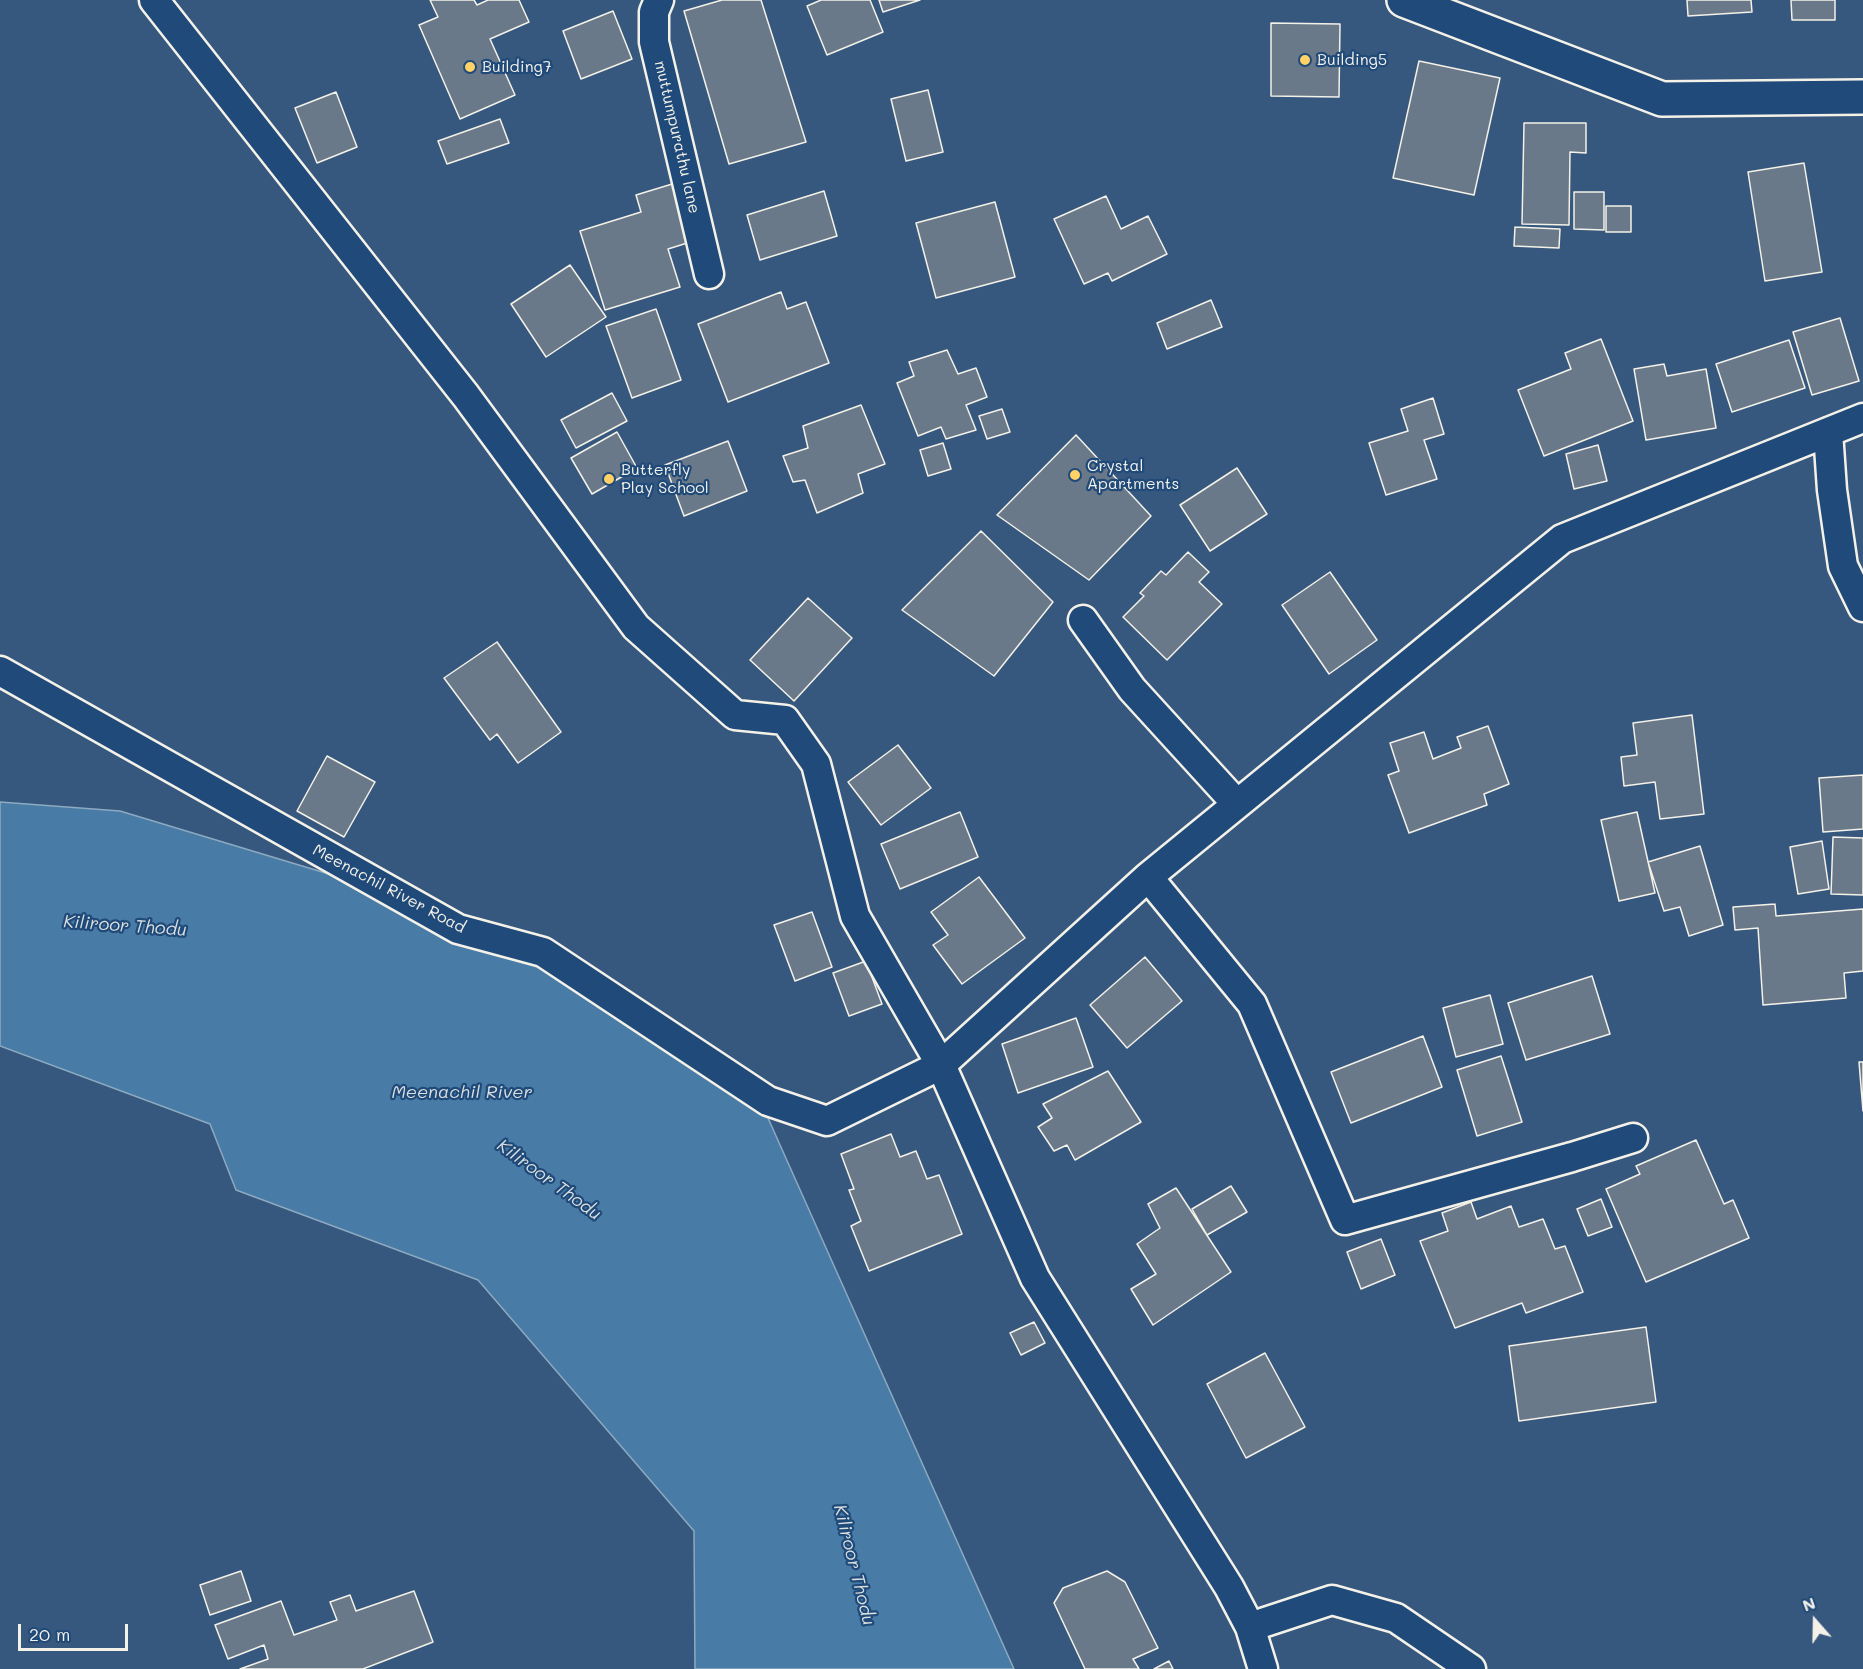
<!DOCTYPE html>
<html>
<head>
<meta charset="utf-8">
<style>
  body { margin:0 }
  #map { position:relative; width:1863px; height:1669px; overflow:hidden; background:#36587e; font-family:Mali,sans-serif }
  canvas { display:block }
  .north { position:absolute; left:1785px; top:1591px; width:60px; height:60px; -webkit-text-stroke:4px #1f4a7a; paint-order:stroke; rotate:340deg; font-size:16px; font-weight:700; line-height:24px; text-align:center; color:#f4f1e8 }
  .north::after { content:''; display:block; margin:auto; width:21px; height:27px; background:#f4f1e8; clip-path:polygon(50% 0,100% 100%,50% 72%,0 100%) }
  .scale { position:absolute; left:18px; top:1624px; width:110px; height:27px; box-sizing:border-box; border:3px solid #f4f1e8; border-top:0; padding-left:8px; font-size:18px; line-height:21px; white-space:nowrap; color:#f4f1e8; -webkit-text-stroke:4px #1f4a7a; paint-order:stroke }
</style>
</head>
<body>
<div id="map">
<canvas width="1863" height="1669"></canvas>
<div class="north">N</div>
<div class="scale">20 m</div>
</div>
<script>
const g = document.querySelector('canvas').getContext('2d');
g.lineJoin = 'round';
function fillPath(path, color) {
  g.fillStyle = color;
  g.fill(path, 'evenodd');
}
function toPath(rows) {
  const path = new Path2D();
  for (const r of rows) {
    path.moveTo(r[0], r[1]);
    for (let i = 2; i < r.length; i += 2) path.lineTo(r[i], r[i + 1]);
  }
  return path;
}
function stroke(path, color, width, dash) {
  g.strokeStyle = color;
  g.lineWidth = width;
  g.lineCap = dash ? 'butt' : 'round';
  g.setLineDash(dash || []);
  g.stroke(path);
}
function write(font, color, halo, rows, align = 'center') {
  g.font = font + ' Mali,sans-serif';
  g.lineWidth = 4.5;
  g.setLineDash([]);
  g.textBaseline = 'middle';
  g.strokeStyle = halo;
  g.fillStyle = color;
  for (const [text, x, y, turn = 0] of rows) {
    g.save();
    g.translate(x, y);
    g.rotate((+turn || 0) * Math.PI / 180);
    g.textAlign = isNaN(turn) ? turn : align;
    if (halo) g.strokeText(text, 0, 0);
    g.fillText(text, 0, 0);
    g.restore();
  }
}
const water = toPath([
  [0,802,120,811,544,939,768,1118,1014,1669,695,1669,694,1531,478,1280,236,1190,210,1124,0,1046,0,802]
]);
fillPath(water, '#487ba6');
stroke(water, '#8daac0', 1.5);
const building = toPath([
  [430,0,474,0,477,5,488,0,519,0,529,22,490,39,515,95,460,119,419,25,438,17,430,0],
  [722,0,761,0,806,142,729,164,684,11,722,0],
  [821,0,870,0,883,32,827,55,807,6,821,0],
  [879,0,920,0,883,12,879,0],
  [1687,0,1751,0,1752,12,1688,16,1687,0],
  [1791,0,1835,0,1835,20,1792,20,1791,0],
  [613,11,632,59,581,79,563,31,613,11],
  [1271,23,1340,24,1339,97,1271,96,1271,23],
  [1419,61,1500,78,1474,195,1393,178,1419,61],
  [928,90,943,152,906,161,891,99,928,90],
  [336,92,357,147,317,163,295,108,336,92],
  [500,119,509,143,447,164,438,141,500,119],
  [1524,123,1586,123,1586,153,1570,152,1569,225,1522,224,1524,123],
  [1804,163,1822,272,1765,281,1748,172,1804,163],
  [682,181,700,239,668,249,680,287,605,310,580,231,641,212,636,195,682,181],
  [824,191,837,236,760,260,747,215,824,191],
  [1574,192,1604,192,1604,230,1574,229,1574,192],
  [1106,196,1121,229,1148,216,1167,254,1112,281,1108,273,1084,284,1054,219,1106,196],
  [995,202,1015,277,936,298,916,223,995,202],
  [1606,206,1631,206,1631,232,1606,232,1606,206],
  [1515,227,1560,229,1559,248,1514,246,1515,227],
  [570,265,606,317,546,357,511,304,570,265],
  [781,292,787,309,806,302,829,363,728,402,698,324,781,292],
  [1211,300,1222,327,1167,349,1157,323,1211,300],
  [656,309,681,380,632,398,606,326,656,309],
  [1840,318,1859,381,1812,395,1793,332,1840,318],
  [1601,339,1633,421,1544,456,1518,390,1571,369,1565,353,1601,339],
  [1789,340,1805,388,1732,412,1716,364,1789,340],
  [947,350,958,374,976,368,987,397,966,405,976,430,946,439,941,427,918,436,897,383,914,376,909,362,947,350],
  [1664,364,1667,376,1706,369,1716,428,1646,440,1634,369,1664,364],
  [612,393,627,421,576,448,561,420,612,393],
  [1433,398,1444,434,1424,440,1437,479,1386,495,1369,443,1408,431,1401,409,1433,398],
  [861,405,885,464,858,474,863,493,817,513,805,480,793,482,783,456,808,448,803,426,861,405],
  [1002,409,1010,432,987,439,979,416,1002,409],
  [617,432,637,468,592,494,571,458,617,432],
  [1076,435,1151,516,1089,580,997,515,1076,435],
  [728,441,747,491,684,516,665,465,728,441],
  [943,443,951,469,928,476,920,450,943,443],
  [1598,445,1607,481,1574,489,1566,454,1598,445],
  [1237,468,1267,514,1210,551,1180,505,1237,468],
  [981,531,1053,602,994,676,902,610,981,531],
  [1188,552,1209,572,1199,582,1222,604,1167,660,1123,617,1144,596,1140,593,1161,571,1166,575,1188,552],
  [1330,572,1377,640,1329,674,1282,605,1330,572],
  [808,598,852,638,794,701,750,660,808,598],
  [497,642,561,732,518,763,497,734,490,740,444,678,497,642],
  [1692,715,1704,814,1660,819,1655,782,1624,786,1621,757,1637,755,1633,723,1692,715],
  [1488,726,1509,784,1484,794,1487,805,1409,833,1388,775,1399,771,1390,743,1424,732,1433,759,1461,748,1457,737,1488,726],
  [898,745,931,788,881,825,848,782,898,745],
  [327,756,375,782,344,837,297,811,327,756],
  [1863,775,1863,829,1823,832,1819,778,1863,775],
  [960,812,978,857,900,889,881,844,960,812],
  [1637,812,1655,893,1619,901,1601,820,1637,812],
  [1833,837,1863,838,1863,895,1831,894,1833,837],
  [1822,841,1829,889,1798,894,1790,847,1822,841],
  [1700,846,1723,925,1689,936,1680,907,1664,911,1648,862,1700,846],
  [979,877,1025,938,962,984,933,945,948,935,931,912,979,877],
  [1775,904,1776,916,1863,909,1863,971,1844,973,1846,998,1763,1005,1758,928,1735,930,1733,907,1775,904],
  [812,912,832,967,795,981,774,925,812,912],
  [1145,957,1182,1001,1127,1048,1090,1005,1145,957],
  [866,961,882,1004,849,1016,833,973,866,961],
  [1592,976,1610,1034,1526,1060,1508,1003,1592,976],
  [1490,995,1503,1044,1456,1057,1443,1008,1490,995],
  [1076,1018,1093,1067,1018,1093,1002,1044,1076,1018],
  [1423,1036,1442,1087,1351,1123,1331,1072,1423,1036],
  [1501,1056,1522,1122,1477,1136,1457,1070,1501,1056],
  [1859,1062,1863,1062,1863,1111,1859,1062],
  [1108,1071,1141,1122,1075,1160,1067,1145,1054,1151,1038,1127,1052,1118,1043,1104,1108,1071],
  [891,1134,900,1157,916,1151,927,1179,939,1175,962,1234,869,1271,851,1226,861,1221,849,1190,854,1189,841,1154,891,1134],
  [1696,1140,1724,1204,1733,1200,1749,1238,1646,1282,1606,1189,1640,1174,1636,1166,1696,1140],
  [1231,1186,1247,1212,1207,1235,1192,1209,1231,1186],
  [1176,1188,1231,1272,1153,1325,1131,1289,1156,1274,1137,1244,1160,1228,1148,1204,1176,1188],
  [1601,1199,1612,1227,1588,1236,1577,1209,1601,1199],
  [1471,1202,1477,1219,1511,1206,1519,1227,1543,1219,1555,1249,1565,1246,1583,1292,1526,1313,1522,1303,1455,1328,1420,1241,1448,1231,1442,1213,1471,1202],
  [1381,1239,1395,1275,1361,1289,1347,1252,1381,1239],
  [1034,1322,1045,1343,1021,1355,1010,1333,1034,1322],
  [1646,1327,1656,1402,1519,1421,1509,1346,1646,1327],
  [1265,1353,1305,1427,1246,1458,1207,1384,1265,1353],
  [241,1571,251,1601,210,1615,200,1585,241,1571],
  [1107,1571,1125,1582,1158,1648,1133,1659,1139,1669,1085,1669,1054,1603,1063,1588,1107,1571],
  [414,1591,433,1642,363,1669,240,1669,268,1659,264,1645,228,1659,215,1625,281,1601,294,1635,337,1620,330,1602,350,1595,356,1611,414,1591],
  [1169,1661,1173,1669,1154,1669,1169,1661]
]);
fillPath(building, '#6a7989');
stroke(building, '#f4f1e8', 1.5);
const street = toPath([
  [154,0,466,396,636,627,735,715,785,720,816,764,855,916,941,1065,1035,1278,1229,1587,1250,1627,1263,1669],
  [659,0,654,12,654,42,709,274],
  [1828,432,1832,490,1843,566,1863,607],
  [1083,620,1132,689,1236,803],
  [0,671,458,929,543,952,768,1101,827,1121,941,1065,1148,877,1562,539,1863,418],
  [1148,877,1252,1004,1345,1220,1572,1157,1633,1138],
  [1250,1627,1332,1600,1396,1618,1471,1669]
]);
const secondary = toPath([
  [1404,0,1662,99,1863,97]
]);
stroke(street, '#f4f1e8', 33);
stroke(secondary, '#f4f1e8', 38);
stroke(street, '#1f4a7a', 28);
stroke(secondary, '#1f4a7a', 33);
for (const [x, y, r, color] of [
  [1305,60,6,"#ffd166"],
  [470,67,6,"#ffd166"],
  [1075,475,6,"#ffd166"],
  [609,479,6,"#ffd166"]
]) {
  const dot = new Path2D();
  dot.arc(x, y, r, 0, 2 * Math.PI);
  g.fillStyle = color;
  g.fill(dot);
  stroke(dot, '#1f4a7a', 2);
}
write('16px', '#f4f1e8', '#1f4a7a', [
  ["Building5",1317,60],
  ["Building7",482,67],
  ["Crystal",1087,466],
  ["Apartments",1087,484],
  ["Butterfly",621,470],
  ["Play School",621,488]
], 'left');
write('16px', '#f4f1e8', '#1f4a7a', [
  ["muttumpurathu lane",677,137,77],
  ["Meenachil River Road",389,889,28]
]);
write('italic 18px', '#dadfde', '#1f4a7a', [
  ["Kiliroor Thodu",125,926,4],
  ["Meenachil River",462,1092],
  ["Kiliroor Thodu",549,1180,36],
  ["Kiliroor Thodu",854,1565,76]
]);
</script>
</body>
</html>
